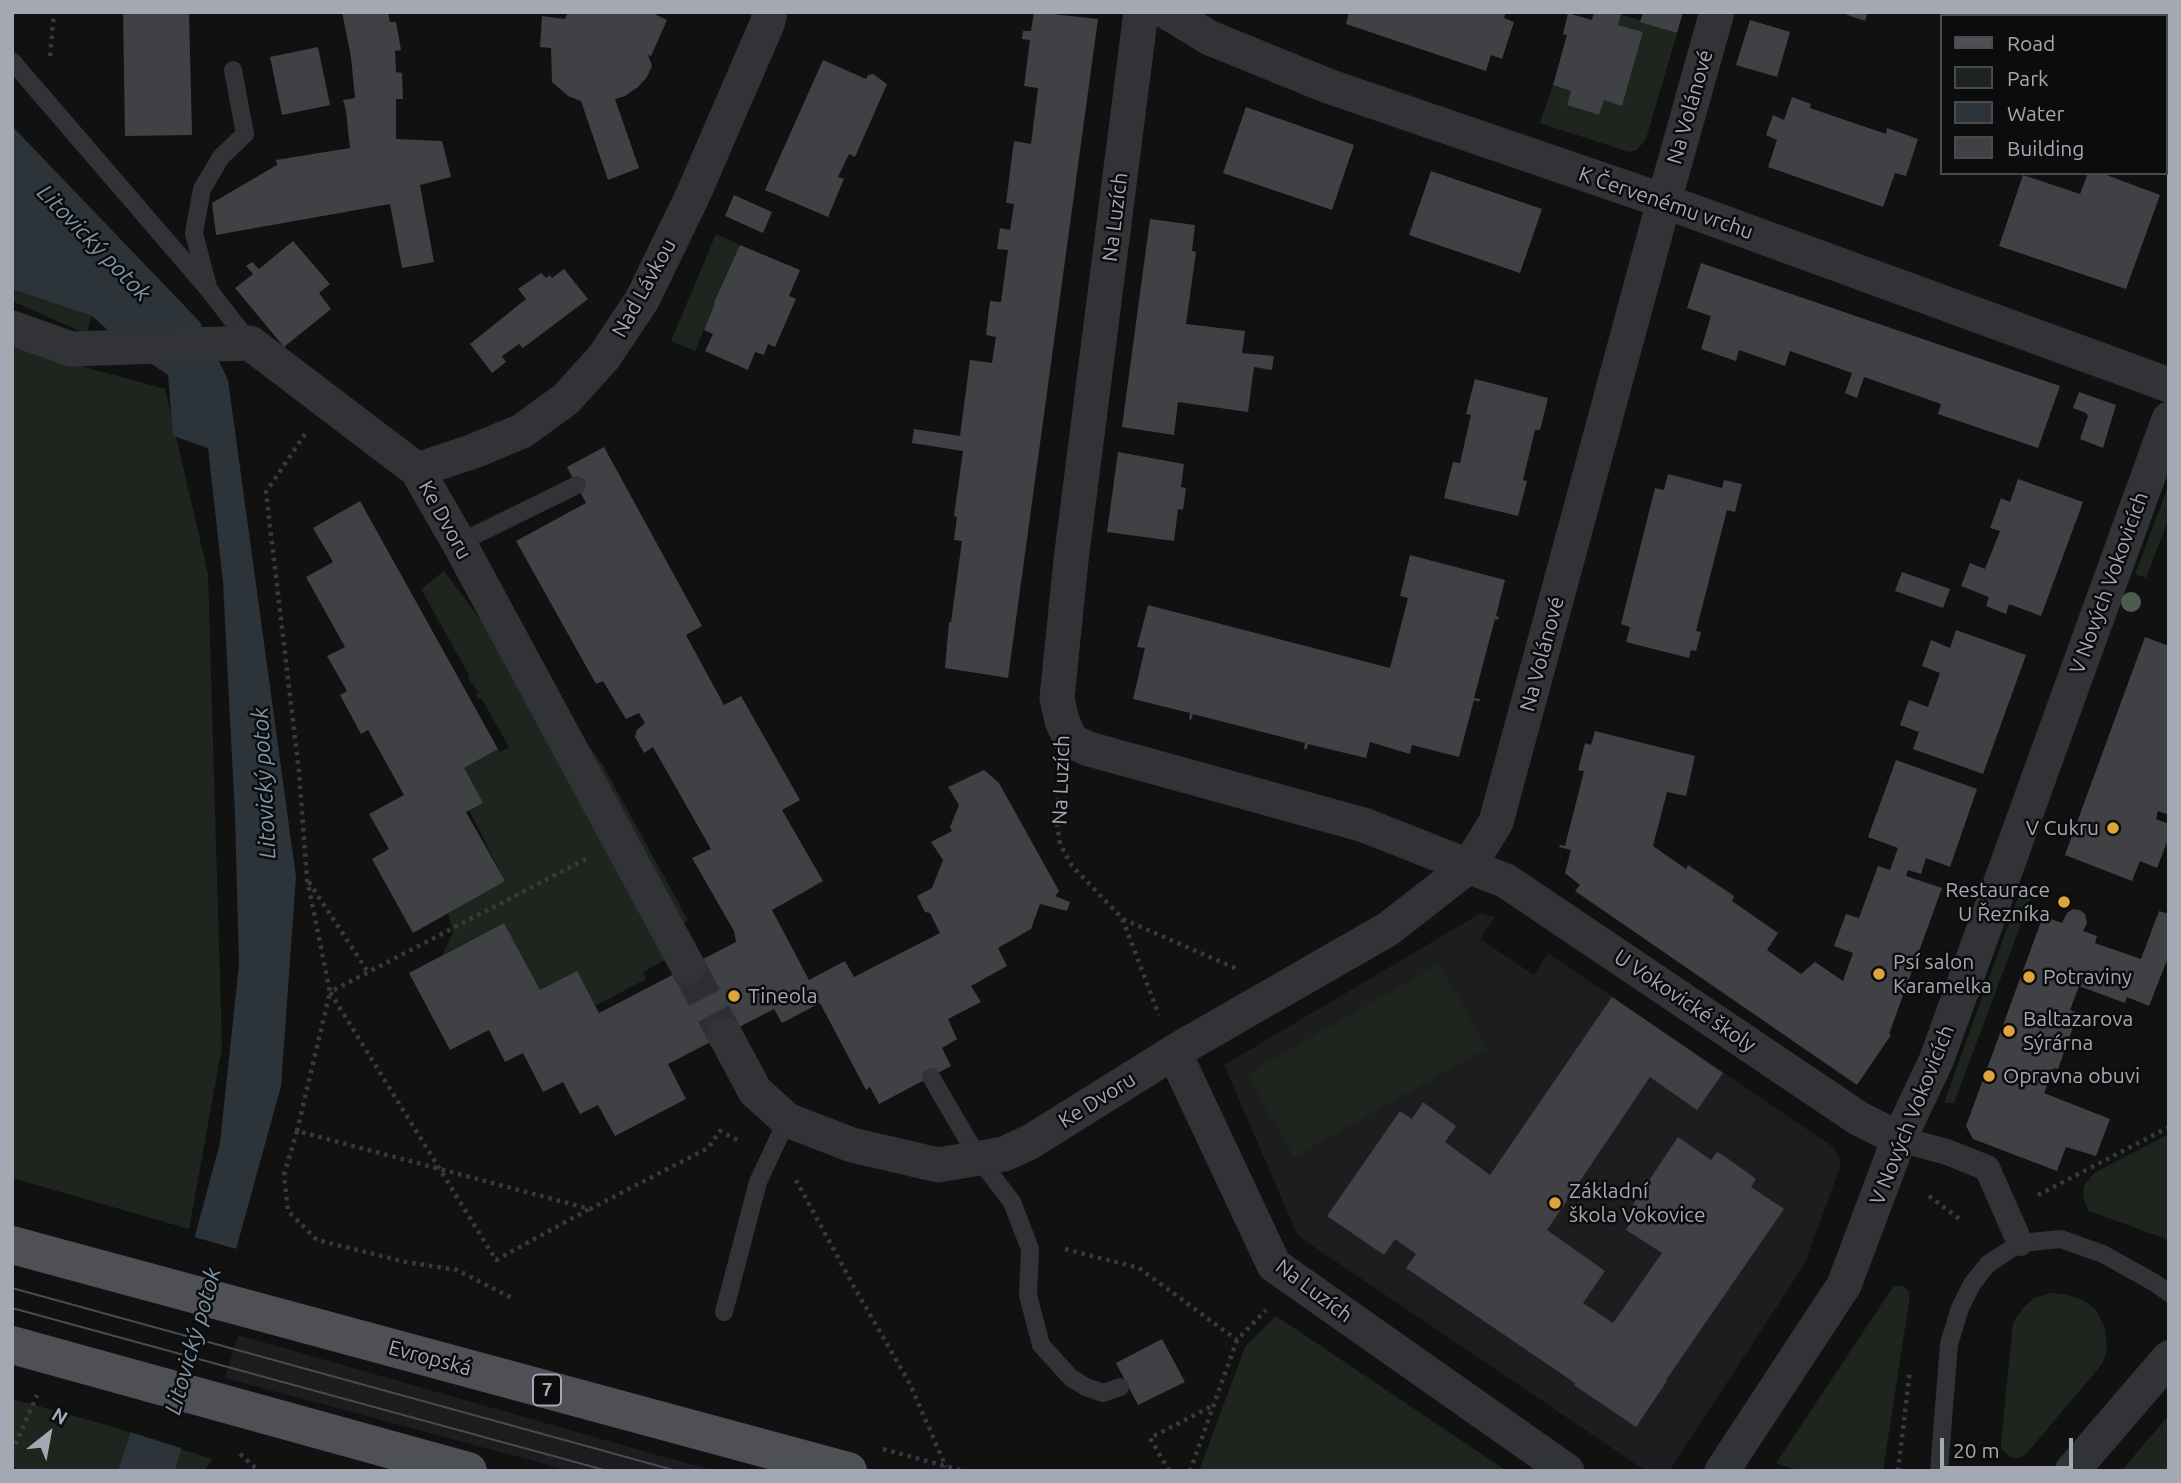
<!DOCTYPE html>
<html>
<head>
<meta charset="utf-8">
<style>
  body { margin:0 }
  #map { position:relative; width:2181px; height:1483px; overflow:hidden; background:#111112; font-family:Ubuntu,sans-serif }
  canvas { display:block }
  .frame { position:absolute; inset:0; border:14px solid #a4a8b2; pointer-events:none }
  .legend { position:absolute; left:1940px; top:14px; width:228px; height:161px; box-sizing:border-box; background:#0c0c0d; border:2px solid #494a4f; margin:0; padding:9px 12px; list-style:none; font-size:21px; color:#a4a8b2 }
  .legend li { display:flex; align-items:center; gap:14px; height:35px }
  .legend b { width:35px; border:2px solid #494a4f }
  .north { position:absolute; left:14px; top:1399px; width:70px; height:70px; -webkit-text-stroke:5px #0c0c0d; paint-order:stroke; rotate:31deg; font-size:19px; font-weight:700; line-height:28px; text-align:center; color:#a4a8b2 }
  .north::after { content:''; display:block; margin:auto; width:24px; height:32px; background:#a4a8b2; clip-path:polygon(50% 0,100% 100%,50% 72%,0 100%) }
  .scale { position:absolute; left:1940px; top:1438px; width:133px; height:32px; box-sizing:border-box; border:4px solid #a4a8b2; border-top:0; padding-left:9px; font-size:21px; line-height:24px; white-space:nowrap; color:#a4a8b2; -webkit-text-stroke:5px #0c0c0d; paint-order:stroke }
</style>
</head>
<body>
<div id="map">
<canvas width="2181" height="1483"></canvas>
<div class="frame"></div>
<ul class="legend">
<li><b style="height:9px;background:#4f5056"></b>Road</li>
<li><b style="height:19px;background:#1e251e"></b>Park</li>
<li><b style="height:19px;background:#2c3439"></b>Water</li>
<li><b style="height:19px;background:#404145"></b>Building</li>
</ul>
<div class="north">N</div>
<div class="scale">20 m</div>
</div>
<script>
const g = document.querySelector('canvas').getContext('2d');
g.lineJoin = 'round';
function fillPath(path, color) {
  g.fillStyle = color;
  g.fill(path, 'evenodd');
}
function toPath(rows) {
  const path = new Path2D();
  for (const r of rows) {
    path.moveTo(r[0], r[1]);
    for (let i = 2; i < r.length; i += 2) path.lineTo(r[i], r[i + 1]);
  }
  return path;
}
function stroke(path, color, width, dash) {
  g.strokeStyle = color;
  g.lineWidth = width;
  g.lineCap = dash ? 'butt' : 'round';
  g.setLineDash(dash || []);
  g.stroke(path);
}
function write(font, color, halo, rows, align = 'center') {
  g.font = font + ' Ubuntu,sans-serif';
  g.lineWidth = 5;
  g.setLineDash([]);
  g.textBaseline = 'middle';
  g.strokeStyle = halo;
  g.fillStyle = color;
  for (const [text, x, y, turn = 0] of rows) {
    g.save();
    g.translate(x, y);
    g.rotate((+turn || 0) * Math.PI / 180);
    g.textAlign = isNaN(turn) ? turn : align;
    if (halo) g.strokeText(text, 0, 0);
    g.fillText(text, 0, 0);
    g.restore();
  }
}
fillPath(toPath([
  [1481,913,1495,917,1480,939,1534,975,1548,953,1833,1147,1838,1154,1841,1163,1839,1170,1804,1265,1669,1471,1646,1471,1298,1236,1224,1065],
  [238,1335,661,1456,717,1471,571,1471,225,1378]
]), '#1d1d1f');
fillPath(toPath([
  [1621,14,1677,33,1646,139,1637,150,1629,152,1540,123,1553,85,1571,91,1568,105,1599,115,1604,100,1622,105,1643,33,1618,25],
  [716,234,740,245,714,301,715,303,695,351,671,341],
  [12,289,92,316,86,334,12,301],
  [12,347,165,389,208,574,222,1047,189,1229,12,1178],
  [2169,484,2169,517,2146,578,2135,574],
  [444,571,502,648,537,676,602,764,688,920,682,924,694,944,643,972,646,979,595,1006,540,990,504,923,442,955,453,933,448,912,505,881,469,810,464,768,498,749,500,752,509,747,481,698,479,699,476,695,479,693,467,676,469,675,421,589],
  [2020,892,2031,897,1954,1103,1944,1103],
  [1439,964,1487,1048,1294,1157,1247,1074],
  [2169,1134,2169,1240,2089,1211,2083,1199,2084,1186,2094,1173],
  [1902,1285,1909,1292,1909,1302,1883,1471,1800,1471,1776,1463,1893,1287],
  [2051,1293,2064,1294,2083,1300,2096,1310,2105,1328,2107,1347,2104,1360,2099,1368,2026,1454,2019,1458,2010,1457,2001,1448,2001,1442,2013,1323,2022,1309,2034,1298],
  [1276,1316,1507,1471,1199,1471,1245,1347],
  [12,1399,107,1425,212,1459,204,1471,12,1471],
  [2169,1415,2169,1471,2121,1471]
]), '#1e251e');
fillPath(toPath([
  [12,126,200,322,228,380,296,877,281,1086,175,1471,118,1471,193,1243,220,1143,239,965,235,815,223,582,208,448,173,436,168,375,129,349,92,316,12,289]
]), '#2c3439');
fillPath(toPath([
  [191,1236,240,1250,184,1449,127,1431]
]), '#111112');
fillPath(toPath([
  [123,12,189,12,192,135,125,136],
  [342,12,388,12,390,22,396,22,401,50,395,51,396,72,402,73,403,99,396,99,396,139,442,141,451,177,420,185,434,262,402,268,390,204,216,235,212,203,277,165,276,160,350,148,346,111,343,100,355,98,351,57],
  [568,12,650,12,667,20,651,56,648,55,652,66,647,77,638,87,625,96,615,99,639,168,608,180,581,101,568,96,552,82,551,48,540,47,542,16,565,19],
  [1034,12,1098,19,1008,678,945,668,949,622,951,622,962,541,954,540,957,517,954,516,963,451,912,443,914,429,960,436,970,360,992,363,996,337,986,335,990,301,1001,302,1008,250,997,249,1000,228,1010,230,1014,204,1006,203,1014,141,1031,144,1038,88,1024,86,1030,40,1022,39,1023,31,1031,31],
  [1349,12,1506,12,1504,18,1514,22,1502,59,1491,55,1486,71,1346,24],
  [1594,12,1621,14,1618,25,1643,32,1622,106,1604,100,1599,115,1567,105,1571,91,1553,85,1567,35,1563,34,1568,13,1592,20],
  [1643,12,1683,12,1677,33,1640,22],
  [1839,12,1868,12,1865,21],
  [2147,12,2169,12,2169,91,2165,90,2165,16,2145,16],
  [1750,20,1790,32,1777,77,1736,65],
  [318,47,330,105,282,115,270,57],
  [823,60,866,79,868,75,873,74,887,84,855,157,849,154,838,177,844,179,828,217,765,190],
  [1792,97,1811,104,1810,108,1886,134,1887,128,1918,139,1906,176,1895,173,1883,207,1768,167,1777,140,1766,135,1773,115,1784,120],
  [1246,107,1354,145,1332,210,1223,173],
  [1431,171,1542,209,1520,273,1409,235],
  [2088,173,2101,173,2160,195,2126,289,1999,246,2023,175,2080,194],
  [734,195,772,212,763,233,725,216],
  [1150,219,1195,225,1192,251,1196,252,1186,324,1245,331,1242,353,1274,356,1272,370,1254,367,1248,412,1178,402,1174,435,1122,427],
  [293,241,330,284,319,293,331,309,284,347,235,288,253,274,246,266,252,262,259,269],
  [740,245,800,270,789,296,796,299,775,347,768,344,764,355,755,352,748,370,705,351,713,334,704,330,715,303,714,302],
  [1701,263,2060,386,2038,448,1938,414,1941,404,1864,377,1857,398,1845,393,1852,373,1790,351,1785,366,1739,350,1736,361,1701,349,1711,316,1687,308],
  [564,269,588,299,523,348,519,344,502,356,506,362,492,373,470,344,526,299,518,289,541,273,546,278,550,275,552,278],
  [1475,379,1548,398,1540,430,1535,430,1523,480,1527,481,1518,516,1444,498,1453,462,1460,463,1471,415,1466,414],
  [2079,392,2116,405,2103,448,2080,439,2088,416,2086,413,2073,408],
  [604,447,702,626,686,635,724,705,741,696,800,800,782,810,823,881,772,910,809,980,845,961,854,977,940,933,930,913,925,912,917,896,932,888,943,860,931,842,952,831,950,827,959,805,948,787,984,770,999,783,1059,891,1055,896,1070,902,1067,911,1040,904,1031,929,998,948,1007,966,971,986,981,1002,948,1019,957,1039,942,1048,951,1066,879,1104,870,1087,866,1090,820,1003,782,1023,774,1009,668,1064,686,1099,615,1136,598,1105,580,1114,563,1082,543,1092,523,1053,505,1062,489,1030,450,1050,409,973,504,923,540,990,577,971,599,1013,736,942,734,931,692,858,711,849,653,747,644,753,635,737,637,730,645,723,639,713,626,719,603,681,596,684,516,541,586,503,567,467],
  [1118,452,1184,464,1181,487,1186,488,1183,510,1178,509,1174,541,1107,532],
  [1668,474,1722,488,1724,480,1742,484,1735,512,1727,510,1696,631,1701,632,1696,651,1691,650,1689,658,1626,642,1630,627,1621,624,1655,488,1664,490],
  [2018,479,2083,502,2041,616,2009,604,2006,614,1986,606,1989,597,1961,586,1970,563,1985,569,2000,531,1990,528,2001,498,2010,502],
  [360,501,498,749,464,768,483,803,466,812,505,881,413,933,372,859,389,849,369,814,404,795,368,730,361,734,340,695,347,691,327,656,345,647,306,577,333,562,313,528],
  [1410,555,1505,580,1496,616,1499,617,1498,620,1495,619,1474,698,1480,699,1479,702,1474,700,1459,757,1412,745,1410,754,1370,742,1366,758,1308,744,1307,749,1304,749,1305,743,1193,714,1191,720,1189,719,1190,713,1133,699,1145,648,1137,647,1148,605,1390,668,1408,598,1400,596],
  [1902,572,1950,589,1943,608,1895,591],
  [1956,630,2026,655,1983,774,1913,749,1919,732,1900,725,1909,700,1928,707,1940,673,1922,666,1931,640,1950,648],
  [2145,637,2169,646,2169,815,2158,811,2156,819,2169,824,2169,837,2157,868,2140,861,2132,881,2065,855],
  [1595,731,1695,756,1686,796,1667,792,1653,846,1686,869,1688,865,1734,896,1732,901,1778,933,1767,950,1801,974,1815,962,1843,981,1853,953,1834,946,1846,914,1859,918,1878,866,1890,870,1898,848,1868,837,1896,760,1977,789,1950,867,1926,858,1921,874,1908,870,1906,876,1942,888,1889,1034,1891,1035,1857,1085,1575,891,1580,885,1565,873,1571,850,1559,847,1560,845,1565,846,1584,771,1578,770,1585,743,1591,745],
  [2073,909,2080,910,2085,914,2087,923,2083,931,2097,936,2095,943,2141,959,2159,911,2169,914,2169,961,2167,960,2149,1006,2127,997,2125,1003,2079,986,2070,1010,2078,1013,2058,1069,2054,1068,2044,1093,2110,1119,2096,1156,2066,1147,2057,1171,1973,1139,1966,1126,2043,916,2062,923,2067,913],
  [1612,997,1723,1073,1697,1110,1650,1077,1547,1230,1605,1271,1583,1303,1613,1323,1662,1253,1626,1230,1639,1211,1632,1206,1678,1137,1711,1160,1717,1152,1727,1158,1756,1179,1751,1187,1784,1209,1666,1380,1667,1381,1636,1427,1574,1385,1575,1383,1406,1268,1416,1254,1395,1239,1384,1255,1327,1216,1400,1111,1412,1119,1423,1102,1456,1126,1445,1142,1490,1175],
  [1162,1339,1185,1382,1138,1405,1116,1363]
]), '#404145');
stroke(toPath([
  [688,967,725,1035]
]), '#2e2f32', 35, [35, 18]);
stroke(toPath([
  [50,56,54,12],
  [305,434,266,492,299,772,307,879,330,992,297,1131,590,1209,708,1148,720,1131,741,1142],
  [1059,781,1057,823,1060,844,1072,866,1122,918,1159,1015],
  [586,859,330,992,496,1260,589,1209],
  [309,882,368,972],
  [1123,919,1237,969],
  [297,1131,284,1175,288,1211,317,1240,406,1262,457,1270,514,1299],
  [796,1180,853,1285,910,1384,946,1467],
  [2038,1195,2169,1127],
  [1929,1196,1962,1221],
  [1065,1249,1139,1268,1237,1340],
  [883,1449,963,1471],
  [12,1452,37,1395],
  [240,1454,259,1471],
  [1169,1471,1150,1438,1212,1406],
  [1190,1471,1237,1340,1266,1310],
  [1898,1471,1910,1370]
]), '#393a3e', 4.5, [3.5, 5]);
stroke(toPath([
  [12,61,209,290,250,343],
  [208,287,194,233,202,189,221,157,245,134,233,70],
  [459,543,577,485],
  [931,1077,979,1159,1012,1202,1030,1249,1028,1295,1041,1345,1071,1378,1086,1387,1103,1393,1120,1387],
  [724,1312,758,1182,787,1120],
  [1939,1471,1949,1344,1960,1308,1972,1284,1988,1264,2020,1243,2061,1239,2103,1254,2155,1283,2169,1293]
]), '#323337', 18);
stroke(toPath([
  [1899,1139,1947,1152,1987,1168,2020,1243]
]), '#323337', 26);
stroke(toPath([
  [1141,12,1071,560,1057,698,1062,721,1071,741,1089,749,1364,825,1506,881,1858,1118,1899,1139],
  [1167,12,1210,38,1328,86,1664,201,2169,385],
  [12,328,71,349,250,343,417,470,459,543,688,967],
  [417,470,474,451,522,431,566,399,604,357,642,300,693,195,767,24,770,12],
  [725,1035,755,1091,787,1120,852,1145,938,1165,1004,1154,1030,1142,1174,1052,1388,929,1469,866,1496,822,1664,201,1717,12],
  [1174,1052,1274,1265,1567,1471],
  [1722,1471,1844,1285,1899,1139,1936,1061,2169,419],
  [2072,1471,2169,1358]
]), '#323337', 35);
stroke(toPath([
  [12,1245,848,1471],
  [12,1345,468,1471]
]), '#4f5056', 38);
stroke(toPath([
  [12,1288,677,1471],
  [12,1308,608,1471]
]), '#4a4b50', 2);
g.fillStyle = '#4c5d4d';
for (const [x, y] of [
  [2131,602]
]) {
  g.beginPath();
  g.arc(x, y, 10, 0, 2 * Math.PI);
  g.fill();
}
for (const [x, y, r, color] of [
  [2113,828,7,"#dfa53d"],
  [2064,902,7,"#dfa53d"],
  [1879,974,7,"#dfa53d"],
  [2029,977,7,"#dfa53d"],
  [734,996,7,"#dfa53d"],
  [2009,1031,7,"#dfa53d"],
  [1989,1076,7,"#dfa53d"],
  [1555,1203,7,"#dfa53d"]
]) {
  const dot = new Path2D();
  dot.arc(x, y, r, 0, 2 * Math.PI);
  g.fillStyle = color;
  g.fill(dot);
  stroke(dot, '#0c0c0d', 2.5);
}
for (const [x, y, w] of [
  [547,1390,28]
]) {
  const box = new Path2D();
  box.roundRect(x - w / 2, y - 15.5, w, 31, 5);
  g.fillStyle = '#0c0c0d';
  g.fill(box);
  stroke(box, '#a4a8b2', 2);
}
write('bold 19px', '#a4a8b2', null, [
  ["7",547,1390]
]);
write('21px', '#a4a8b2', '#0c0c0d', [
  ["Na Volánové",1690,107,-74],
  ["K Červenému vrchu",1666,203,19],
  ["Na Luzích",1115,217,-83],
  ["Nad Lávkou",644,288,-61],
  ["Ke Dvoru",445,520,61],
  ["V Nových Vokovicích",2109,583,-70],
  ["Na Volánové",1542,654,-75],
  ["Na Luzích",1061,780,-88],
  ["U Vokovické školy",1685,1001,34],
  ["Ke Dvoru",1097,1100,-32],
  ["V Nových Vokovicích",1912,1115,-68],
  ["Na Luzích",1314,1291,37],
  ["Evropská",430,1358,15]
]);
write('21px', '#a4a8b2', '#0c0c0d', [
  ["V Cukru",2099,828,"right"],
  ["Restaurace",2050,890,"right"],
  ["U Řezníka",2050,914,"right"],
  ["Psí salon",1893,962],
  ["Karamelka",1893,986],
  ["Potraviny",2043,977],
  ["Tineola",748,996],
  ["Baltazarova",2023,1019],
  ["Sýrárna",2023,1043],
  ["Opravna obuvi",2003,1076],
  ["Základní",1569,1191],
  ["škola Vokovice",1569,1215]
], 'left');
write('italic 23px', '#7d96aa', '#0c0c0d', [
  ["Litovický potok",94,243,46],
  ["Litovický potok",264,783,-93],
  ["Litovický potok",193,1341,-74]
]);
</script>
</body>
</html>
